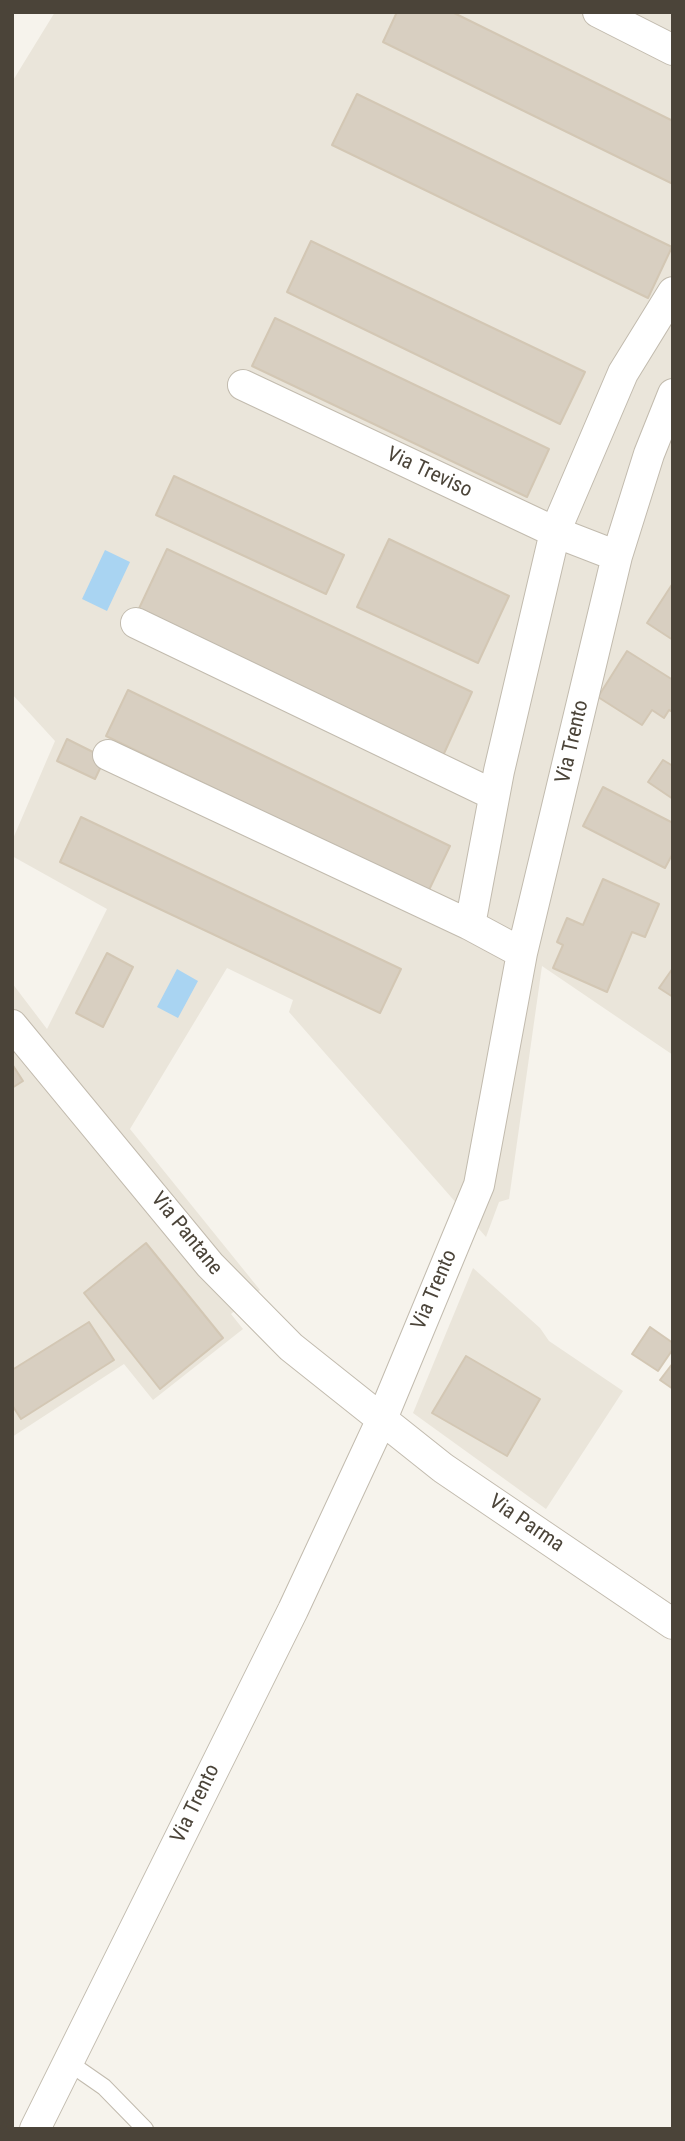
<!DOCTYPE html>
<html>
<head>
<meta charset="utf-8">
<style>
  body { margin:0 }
  #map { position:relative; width:685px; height:2141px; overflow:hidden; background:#f6f3ec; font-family:"Roboto Condensed",sans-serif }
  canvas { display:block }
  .frame { position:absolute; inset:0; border:14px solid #4b4439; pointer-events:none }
</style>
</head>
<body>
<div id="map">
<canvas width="685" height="2141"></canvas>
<div class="frame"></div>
</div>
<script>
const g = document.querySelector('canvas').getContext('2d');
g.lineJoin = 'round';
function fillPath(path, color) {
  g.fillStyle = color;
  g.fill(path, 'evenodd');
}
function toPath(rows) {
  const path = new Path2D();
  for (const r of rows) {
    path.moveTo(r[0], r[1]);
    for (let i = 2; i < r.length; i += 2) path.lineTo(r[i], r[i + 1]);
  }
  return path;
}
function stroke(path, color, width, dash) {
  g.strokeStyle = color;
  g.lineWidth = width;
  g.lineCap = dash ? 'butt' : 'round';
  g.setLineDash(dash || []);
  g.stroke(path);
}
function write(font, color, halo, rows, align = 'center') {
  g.font = font + ' "Roboto Condensed",sans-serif';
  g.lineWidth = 7;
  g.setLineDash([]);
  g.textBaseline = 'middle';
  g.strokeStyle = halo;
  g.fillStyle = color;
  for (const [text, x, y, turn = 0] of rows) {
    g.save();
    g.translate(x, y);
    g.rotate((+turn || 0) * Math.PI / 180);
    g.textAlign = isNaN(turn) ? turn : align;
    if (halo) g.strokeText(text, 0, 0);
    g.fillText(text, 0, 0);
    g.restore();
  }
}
fillPath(toPath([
  [55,12,673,12,673,1055,542,966,509,1199,499,1202,486,1237,289,1012,293,1000,227,968,130,1129,260,1290,231,1314,243,1329,153,1400,124,1364,12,1437,12,983,47,1029,107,909,12,856,12,841,55,741,12,694,12,82],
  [473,1268,540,1328,549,1341,623,1391,546,1509,413,1413]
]), '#eae5da');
fillPath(toPath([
  [105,550,130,562,107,611,82,599],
  [177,969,198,981,178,1018,157,1007]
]), '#a9d4f2');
const building = toPath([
  [397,12,452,12,673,121,673,184,383,42,397,12],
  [357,94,672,247,648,298,332,145,357,94],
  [311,241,585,372,560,424,287,292,311,241],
  [275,318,549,449,527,497,252,366,275,318],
  [174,476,344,555,326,594,156,515,174,476],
  [389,539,509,596,478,663,357,607,389,539],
  [167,549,472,692,441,760,135,617,167,549],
  [673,583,673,640,647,623,673,583],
  [627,651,673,680,673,712,669,710,664,718,652,710,642,725,598,697,627,651],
  [128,690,450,846,428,892,106,736,128,690],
  [67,739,105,758,95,779,57,761,67,739],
  [663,760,673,766,673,799,648,782,663,760],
  [603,787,673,823,673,853,665,868,583,826,603,787],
  [81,817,401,969,380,1013,60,862,81,817],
  [603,879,659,904,645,937,632,932,607,992,553,968,563,945,557,942,567,918,583,925,603,879],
  [107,953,133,967,103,1027,76,1013,107,953],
  [673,968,673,997,659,988,673,968],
  [12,1064,23,1081,12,1088,12,1064],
  [146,1243,223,1338,160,1389,84,1293,146,1243],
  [89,1322,114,1360,21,1419,12,1405,12,1370,89,1322],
  [650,1327,673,1343,673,1349,658,1371,632,1354,650,1327],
  [466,1356,540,1399,507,1456,432,1413,466,1356],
  [673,1363,673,1389,660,1380,673,1363]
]);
fillPath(building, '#d8cfc1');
stroke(building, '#d3c7b4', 2);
const lane = toPath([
  [68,2062,104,2087,145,2129]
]);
const street = toPath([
  [598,12,673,50],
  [243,385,555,532,617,556],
  [136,623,494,795],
  [108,755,470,925,522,953],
  [470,925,499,771,555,532,623,373,673,292],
  [12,1025,210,1265,291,1347,443,1468,673,1624],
  [35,2129,293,1610,381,1421,479,1185,522,953,617,556,649,454,673,394]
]);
stroke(lane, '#c2bbae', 18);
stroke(street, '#c2bbae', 32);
stroke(lane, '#fff', 16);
stroke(street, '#fff', 30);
write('21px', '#4b4439', '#fff', [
  ["Via Treviso",429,473,25],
  ["Via Trento",573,742,-77],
  ["Via Pantane",186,1234,51],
  ["Via Trento",435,1290,-67],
  ["Via Parma",526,1524,34],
  ["Via Trento",196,1804,-64]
]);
</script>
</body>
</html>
